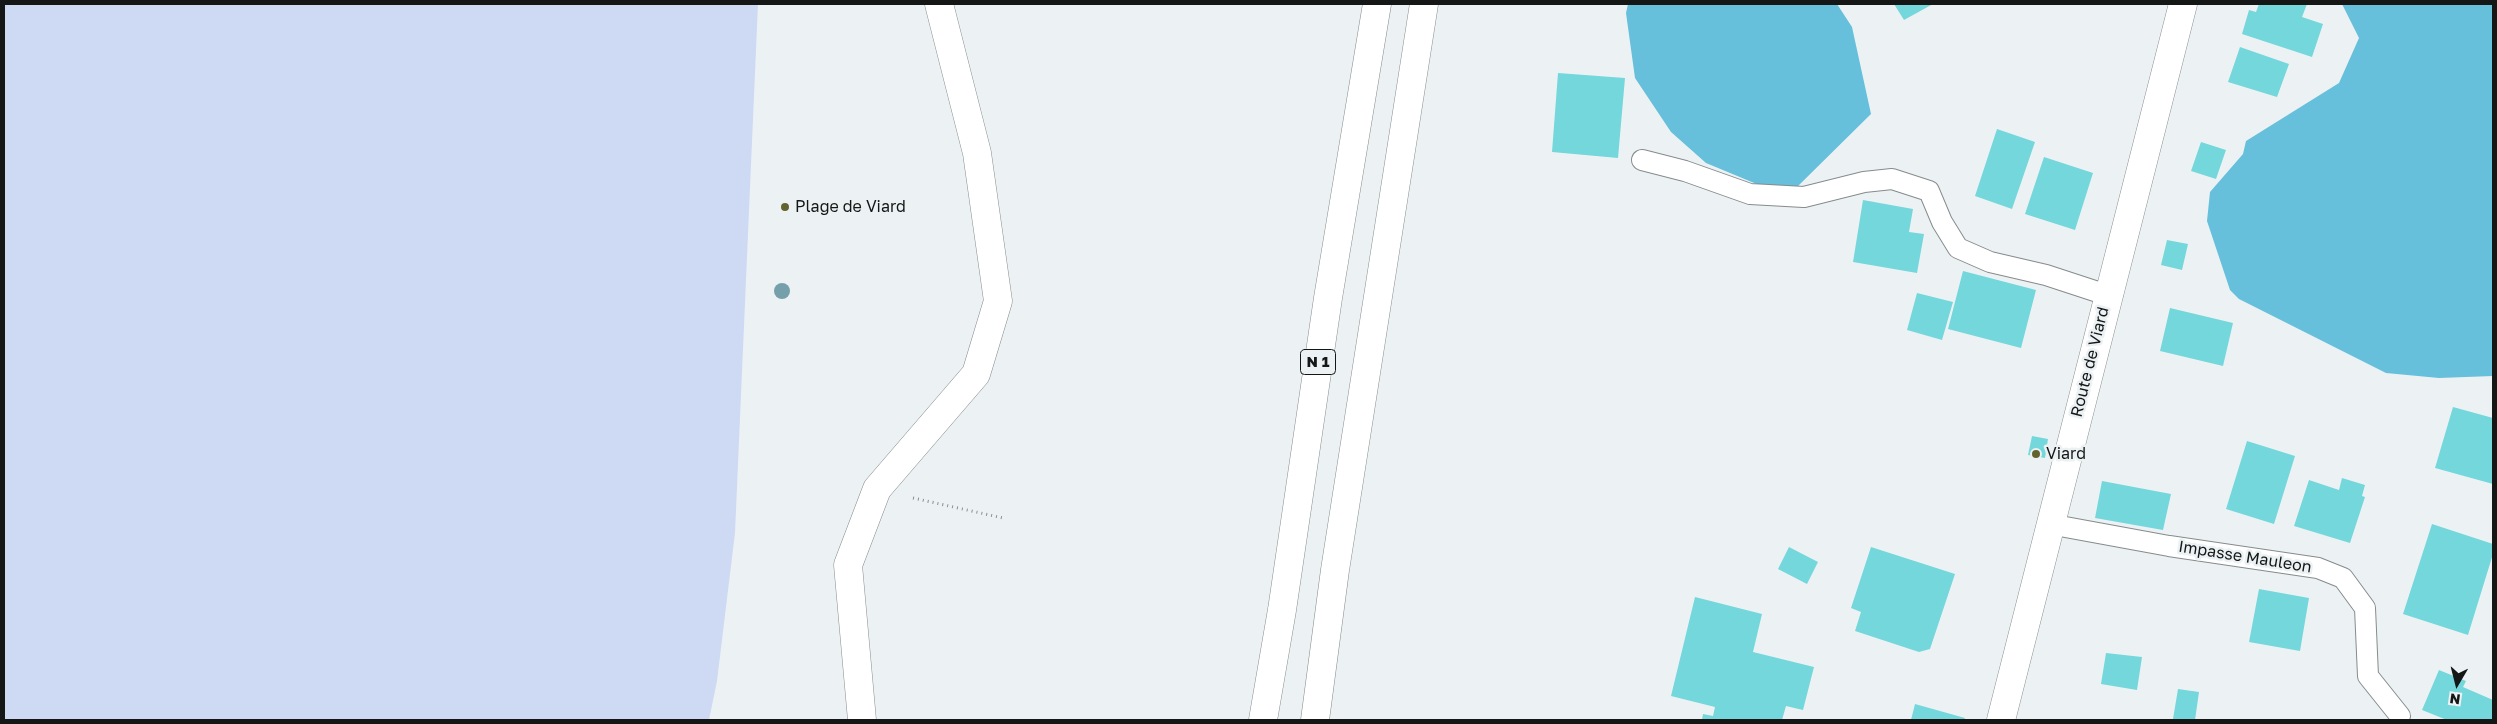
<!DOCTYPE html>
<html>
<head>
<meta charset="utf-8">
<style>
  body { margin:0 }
  #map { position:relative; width:2497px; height:724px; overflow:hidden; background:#ecf2f4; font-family:"Golos Text",sans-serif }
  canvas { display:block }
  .frame { position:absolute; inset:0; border:5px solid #151717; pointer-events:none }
  .north { position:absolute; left:2432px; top:659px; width:50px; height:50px; -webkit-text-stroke:4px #ecf2f4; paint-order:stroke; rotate:188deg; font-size:14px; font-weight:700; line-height:20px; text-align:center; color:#151717 }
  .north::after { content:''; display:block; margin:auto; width:18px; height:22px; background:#151717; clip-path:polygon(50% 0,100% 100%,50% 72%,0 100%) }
</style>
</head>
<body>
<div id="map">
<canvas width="2497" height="724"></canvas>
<div class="frame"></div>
<div class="north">N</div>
</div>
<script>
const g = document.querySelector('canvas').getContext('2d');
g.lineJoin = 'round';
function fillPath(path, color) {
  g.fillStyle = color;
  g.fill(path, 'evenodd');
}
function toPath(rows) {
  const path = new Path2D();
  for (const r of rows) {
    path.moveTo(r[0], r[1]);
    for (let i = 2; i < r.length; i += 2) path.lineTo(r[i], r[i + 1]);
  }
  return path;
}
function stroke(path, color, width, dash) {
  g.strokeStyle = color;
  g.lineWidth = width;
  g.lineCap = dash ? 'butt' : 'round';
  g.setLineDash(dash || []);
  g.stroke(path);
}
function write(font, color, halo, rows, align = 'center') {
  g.font = font + ' "Golos Text",sans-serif';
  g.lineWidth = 5;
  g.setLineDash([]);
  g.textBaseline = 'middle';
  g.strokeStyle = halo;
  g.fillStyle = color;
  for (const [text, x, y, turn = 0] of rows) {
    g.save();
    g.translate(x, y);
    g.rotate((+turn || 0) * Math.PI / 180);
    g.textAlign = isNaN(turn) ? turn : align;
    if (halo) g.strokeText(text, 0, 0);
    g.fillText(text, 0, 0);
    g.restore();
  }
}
fillPath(toPath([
  [1628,4,1837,4,1852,27,1871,114,1797,187,1759,185,1706,163,1671,132,1635,78,1626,13],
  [2342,4,2493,4,2493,376,2439,378,2386,373,2239,299,2230,290,2207,221,2210,192,2243,154,2246,141,2339,83,2359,38]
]), '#66bfdb');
fillPath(toPath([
  [4,4,758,4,735,533,717,681,709,720,4,720]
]), '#cedaf3');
fillPath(toPath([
  [1894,4,1933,4,1904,20],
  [2259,4,2307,4,2302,17,2323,24,2312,57,2242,34,2249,10,2256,12],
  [2240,47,2289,64,2277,97,2228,82],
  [1558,73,1625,78,1618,158,1552,152],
  [1997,129,2035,142,2012,209,1975,196],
  [2201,142,2226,150,2216,179,2191,171],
  [2044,157,2093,173,2075,230,2025,214],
  [1863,200,1913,209,1909,232,1924,234,1917,273,1853,262],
  [2167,240,2188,244,2182,270,2161,265],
  [1963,271,2036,290,2021,348,1948,329],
  [1917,293,1953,302,1942,340,1907,330],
  [2170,308,2233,323,2223,366,2160,351],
  [2453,407,2493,418,2493,484,2435,468],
  [2032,436,2048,439,2045,458,2028,455],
  [2247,441,2295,456,2274,524,2226,509],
  [2342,478,2365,485,2362,496,2365,497,2350,543,2294,526,2309,480,2339,490],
  [2102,481,2171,494,2163,530,2095,518],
  [2432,524,2493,544,2493,554,2468,635,2403,614],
  [1789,547,1818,562,1807,584,1778,569],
  [1871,547,1955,574,1930,649,1919,652,1855,631,1861,612,1851,608],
  [2259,589,2309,598,2300,651,2249,642],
  [1695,597,1762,614,1753,652,1814,667,1803,710,1786,706,1782,720,1702,720,1703,714,1713,716,1715,707,1671,696],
  [2106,653,2142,657,2137,690,2101,684],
  [2439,670,2466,681,2463,687,2493,700,2493,720,2447,720,2422,710],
  [2178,689,2199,692,2195,720,2173,719],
  [1915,704,1965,718,1964,720,1911,720]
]), '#74d7db');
const lane = toPath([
  [1642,160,1685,171,1750,194,1804,197,1864,182,1892,179,1929,191,1942,222,1958,248,1990,262,2046,275,2107,295],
  [2049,524,2169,546,2318,568,2343,578,2365,608,2368,676,2400,716]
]);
const street = toPath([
  [862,720,848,565,877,489,976,374,998,301,977,153,939,4]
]);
const secondary = toPath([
  [2001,720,2183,4]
]);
const primary = toPath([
  [1263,720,1282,610,1328,298,1377,4],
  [1315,720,1335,570,1424,4]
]);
stroke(lane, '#868b8c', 22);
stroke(street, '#868b8c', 29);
stroke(secondary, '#868b8c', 29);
stroke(primary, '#868b8c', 29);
stroke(toPath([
  [913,498,1003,518]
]), '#898d8f', 3, [1, 4]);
stroke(lane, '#fff', 20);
stroke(street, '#fff', 28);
stroke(secondary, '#fff', 28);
stroke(primary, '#fff', 28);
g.fillStyle = '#75a0ab';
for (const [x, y] of [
  [782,291]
]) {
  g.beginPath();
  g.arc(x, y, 8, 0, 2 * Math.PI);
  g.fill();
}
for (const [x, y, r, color] of [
  [785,207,5,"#636330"],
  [2036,454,5,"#636330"]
]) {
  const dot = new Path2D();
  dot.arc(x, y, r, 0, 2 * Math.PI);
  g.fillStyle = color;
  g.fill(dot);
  stroke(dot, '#ecf2f4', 2);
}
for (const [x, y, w] of [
  [1318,362,35]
]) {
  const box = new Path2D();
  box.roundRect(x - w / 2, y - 12.5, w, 25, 4);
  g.fillStyle = '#ecf2f4';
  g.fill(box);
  stroke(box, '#151717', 1);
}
write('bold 15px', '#151717', null, [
  ["N 1",1318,362]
]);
write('16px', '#151717', '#ecf2f4', [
  ["Plage de Viard",795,207],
  ["Viard",2046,454]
], 'left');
write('16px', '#151717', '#ecf2f4', [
  ["Route de Viard",2090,362,-76],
  ["Impasse Mauleon",2245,557,9]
]);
</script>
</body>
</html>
